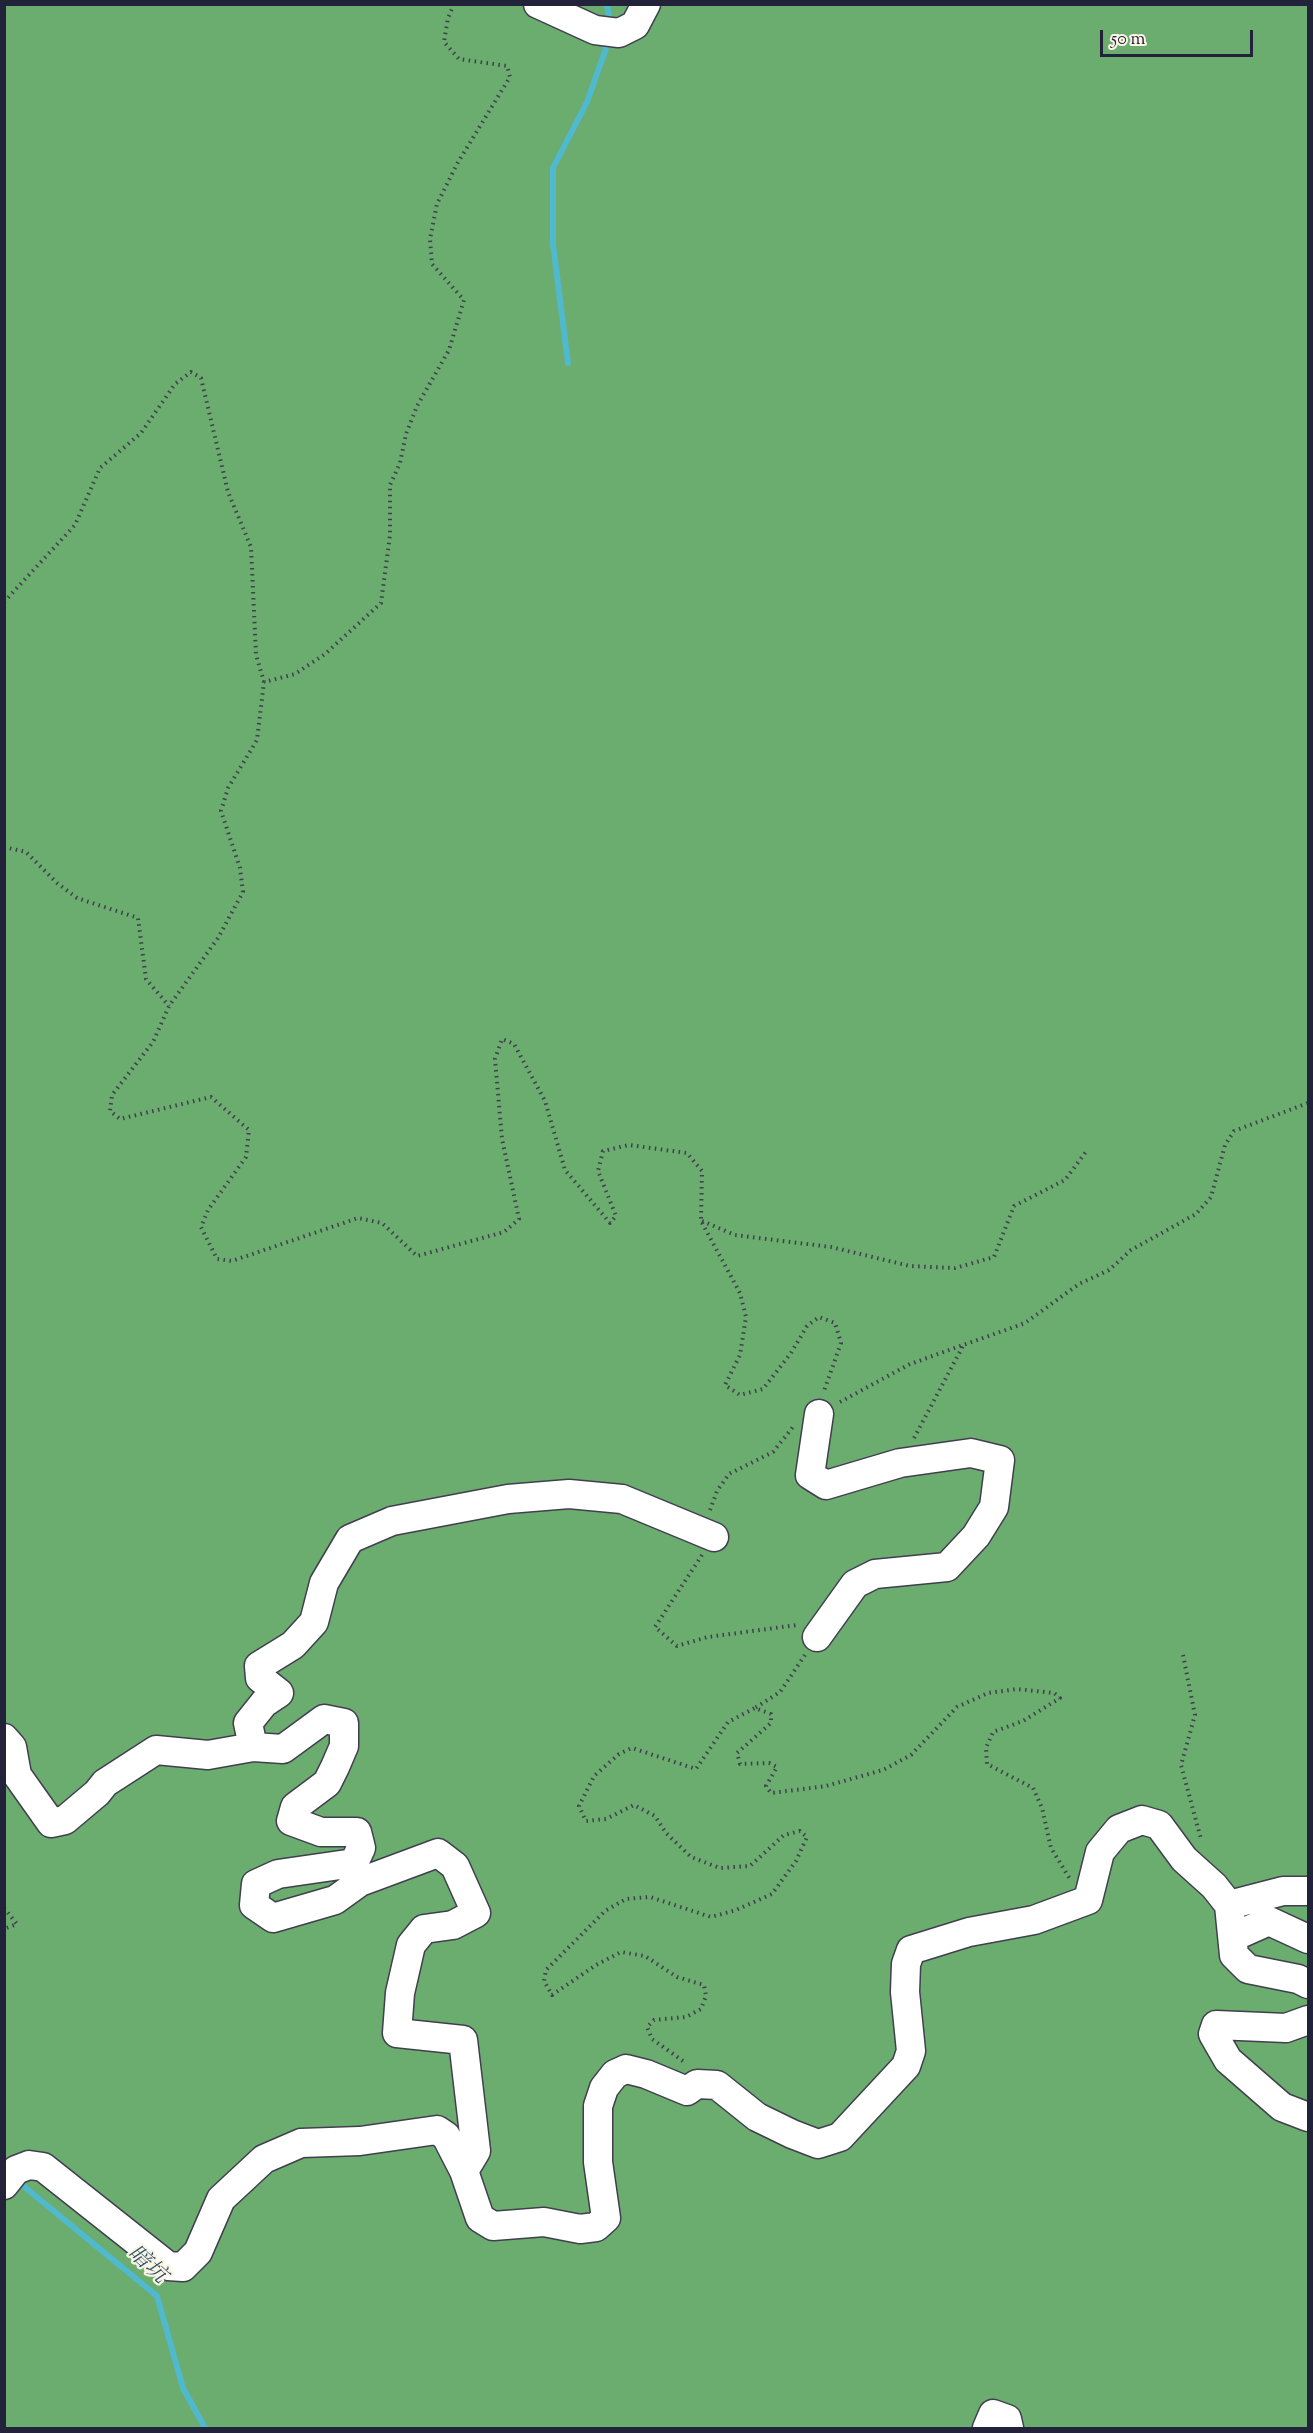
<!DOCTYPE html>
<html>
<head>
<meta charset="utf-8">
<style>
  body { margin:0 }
  #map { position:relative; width:1313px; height:2433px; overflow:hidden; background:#eee2c3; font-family:"Sorts Mill Goudy",serif }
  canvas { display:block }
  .frame { position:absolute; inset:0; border:6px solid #22223b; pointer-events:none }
  .scale { position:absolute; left:1100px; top:30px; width:153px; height:27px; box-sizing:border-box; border:3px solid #22223b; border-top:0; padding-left:8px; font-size:18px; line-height:21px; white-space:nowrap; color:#22223b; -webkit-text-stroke:4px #fcf5e5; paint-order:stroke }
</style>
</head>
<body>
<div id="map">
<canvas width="1313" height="2433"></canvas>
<div class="frame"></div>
<div class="scale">50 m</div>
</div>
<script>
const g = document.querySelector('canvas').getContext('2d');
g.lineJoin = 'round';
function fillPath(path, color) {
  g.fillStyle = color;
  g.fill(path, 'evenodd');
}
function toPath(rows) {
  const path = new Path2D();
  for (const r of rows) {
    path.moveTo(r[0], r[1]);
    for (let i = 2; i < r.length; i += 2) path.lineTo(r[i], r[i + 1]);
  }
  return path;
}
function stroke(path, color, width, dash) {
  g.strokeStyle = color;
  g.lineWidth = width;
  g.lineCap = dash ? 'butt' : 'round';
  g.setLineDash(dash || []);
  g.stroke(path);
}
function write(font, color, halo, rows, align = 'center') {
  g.font = font + ' "Sorts Mill Goudy","Noto Serif TC",serif';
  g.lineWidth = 4.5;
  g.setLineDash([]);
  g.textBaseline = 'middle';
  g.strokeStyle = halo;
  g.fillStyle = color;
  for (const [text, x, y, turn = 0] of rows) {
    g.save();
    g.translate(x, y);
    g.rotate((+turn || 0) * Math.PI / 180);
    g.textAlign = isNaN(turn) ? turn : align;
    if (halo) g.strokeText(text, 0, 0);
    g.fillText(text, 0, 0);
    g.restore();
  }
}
fillPath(toPath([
  [5,5,1308,5,1308,2428,5,2428]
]), '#6bac6f');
stroke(toPath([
  [607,4,610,25],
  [568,363,553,244,553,168,587,102,609,40],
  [16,2180,157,2296,183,2388,205,2428]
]), '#51b9ce', 6);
const minor = toPath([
  [538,4,595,30,619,33,635,25,646,4],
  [817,1637,855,1584,875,1574,947,1567,976,1536,994,1507,1000,1460,971,1453,900,1463,826,1485,810,1475,819,1414],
  [4,1738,12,1747,17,1775,51,1823,65,1820,97,1793,105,1783,156,1750,208,1755,253,1747,283,1749,324,1719,344,1723,344,1746,335,1767,327,1783,295,1807,291,1821,321,1832,357,1832,361,1848,354,1863,278,1874,256,1884,254,1905,273,1918,335,1900,360,1882,438,1853,455,1866,476,1913,453,1925,424,1929,411,1945,400,1993,397,2033,463,2040,476,2151,464,2171],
  [253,1747,248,1723,264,1703,279,1693,260,1678,259,1666,293,1645,314,1622,324,1583,350,1539,392,1521,508,1499,569,1494,622,1499,714,1537],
  [1229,1905,1283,1891,1308,1891],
  [1233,1937,1269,1921,1308,1939],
  [1308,2020,1286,2028,1216,2025,1213,2034,1228,2060,1282,2107,1308,2117],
  [4,2185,16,2170,29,2165,43,2167,168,2266,183,2267,198,2252,221,2199,264,2159,301,2143,360,2141,437,2130,446,2136,464,2171,480,2218,493,2226,544,2222,580,2229,596,2227,606,2218,598,2162,598,2106,604,2088,615,2074,626,2069,646,2074,687,2091,697,2084,717,2085,757,2117,792,2134,818,2144,840,2137,906,2066,911,2051,905,1992,906,1964,911,1950,969,1932,1034,1920,1088,1900,1100,1852,1119,1829,1142,1820,1159,1825,1184,1859,1214,1886,1229,1905,1234,1955,1248,1969,1298,1979,1308,1984],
  [987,2428,993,2414,1007,2419,1009,2428]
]);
stroke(minor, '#413f4f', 31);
stroke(toPath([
  [454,4,448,18,444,42,459,59,507,66,510,77,457,164,437,204,430,239,432,264,464,300,449,350,417,406,406,434,400,463,390,485,390,535,381,603,325,654,295,674,264,682,257,740,228,788,221,811,240,868,243,892,218,938,169,1006,153,1042,112,1095,110,1111,120,1119,211,1097,249,1130,246,1157,208,1210,201,1227,217,1259,232,1261,358,1218,382,1223,417,1256,504,1232,519,1219,502,1139,495,1059,502,1039,514,1044,545,1101,565,1170,610,1223,616,1216,598,1171,603,1151,629,1145,687,1153,702,1171,701,1221,740,1293,746,1317,740,1355,725,1385,740,1395,763,1389,791,1353,807,1326,819,1317,835,1323,841,1343,824,1391],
  [4,602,75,525,100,468,141,433,175,384,191,372,201,378,228,492,251,547,256,655,264,682],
  [4,847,26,852,57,883,77,898,138,918,146,979,169,1006],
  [702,1221,735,1235,831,1247,910,1266,955,1268,994,1257,1014,1206,1065,1180,1088,1149],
  [840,1402,910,1364,1025,1323,1079,1284,1109,1270,1131,1250,1196,1214,1211,1197,1225,1145,1234,1131,1308,1103],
  [914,1438,964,1344],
  [710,1510,717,1491,729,1474,773,1452,793,1427],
  [702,1555,655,1627,677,1646,708,1637,797,1625],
  [805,1655,780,1692,755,1708,771,1714,771,1723,737,1753,740,1764,769,1763,777,1767,766,1786,771,1793,826,1786,883,1770,911,1755,957,1707,988,1693,1017,1689,1054,1693,1060,1698,1023,1721,993,1732,986,1748,987,1764,1033,1788,1042,1808,1051,1848,1070,1879],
  [1183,1655,1195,1715,1181,1765,1201,1839],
  [4,1908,17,1924,4,1929],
  [683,2061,652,2039,647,2027,654,2020,686,2017,701,2009,706,1996,704,1985,677,1977,645,1956,621,1952,596,1965,552,1995,544,1981,546,1970,605,1911,626,1899,650,1897,711,1917,736,1910,772,1894,796,1861,807,1837,800,1831,784,1835,750,1866,720,1868,691,1857,666,1833,655,1816,634,1805,606,1819,586,1821,579,1806,594,1776,619,1754,632,1748,696,1769,728,1722,755,1708]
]), '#413f4f', 4, [1.5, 4.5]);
stroke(minor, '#fff', 28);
write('italic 22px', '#32576e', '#fcf5e5', [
  ["暗坑",146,2266,42]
]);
</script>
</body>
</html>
